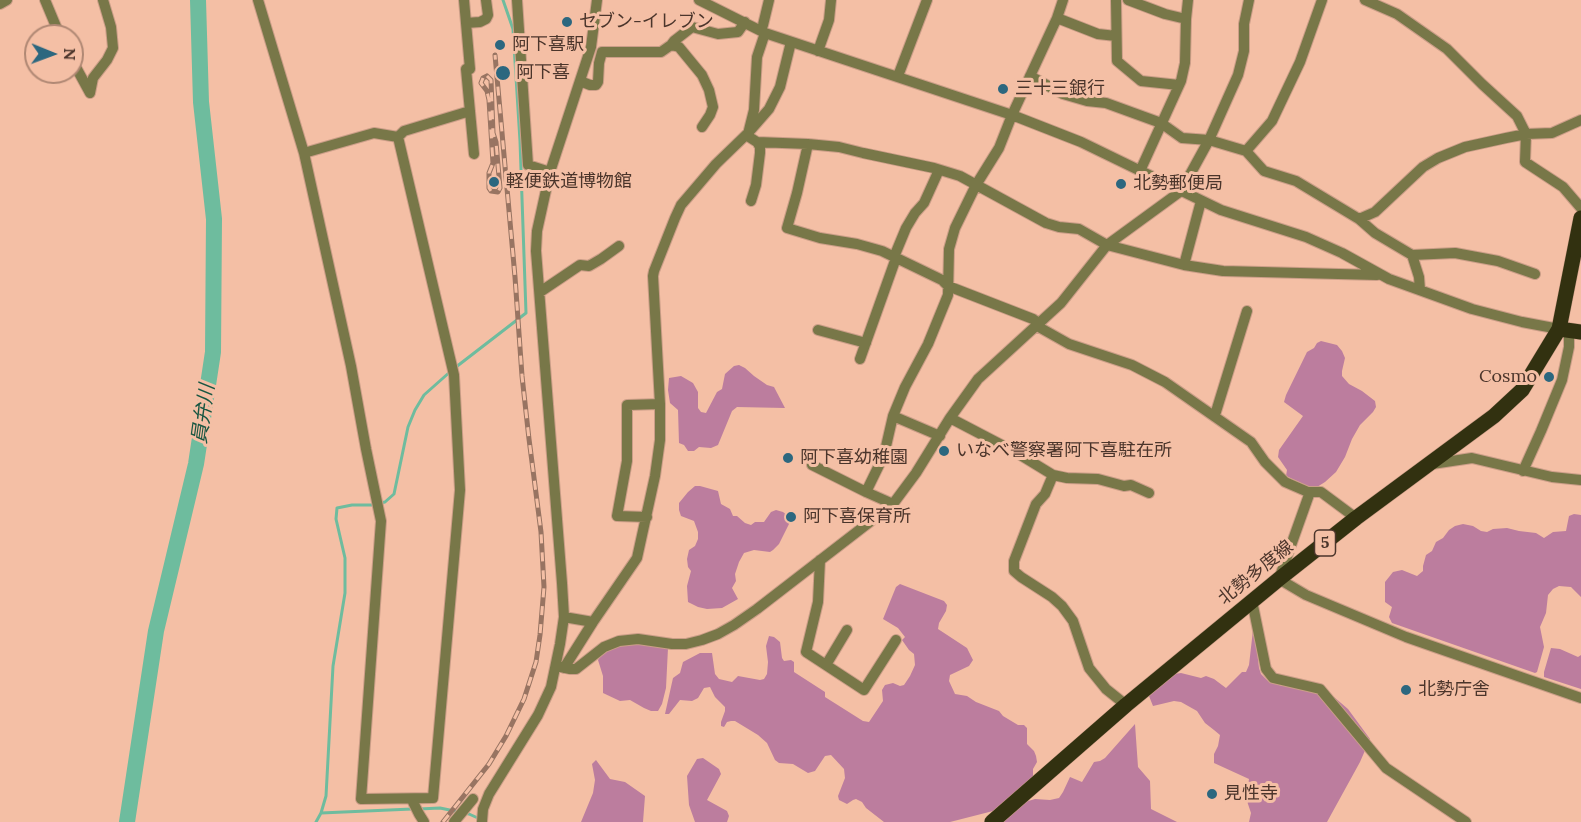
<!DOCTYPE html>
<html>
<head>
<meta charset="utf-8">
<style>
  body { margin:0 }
  #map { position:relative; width:1581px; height:822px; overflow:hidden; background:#f4bfa5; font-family:Lora,serif }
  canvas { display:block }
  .north { position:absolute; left:24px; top:24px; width:60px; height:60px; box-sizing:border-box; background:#f4bfa5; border:2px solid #b08874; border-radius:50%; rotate:91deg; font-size:16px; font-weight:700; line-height:24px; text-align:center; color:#4b352b }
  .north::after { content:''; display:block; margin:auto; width:21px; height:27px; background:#2c677f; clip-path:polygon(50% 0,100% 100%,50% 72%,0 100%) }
</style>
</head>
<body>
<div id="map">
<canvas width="1581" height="822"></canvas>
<div class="north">N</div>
</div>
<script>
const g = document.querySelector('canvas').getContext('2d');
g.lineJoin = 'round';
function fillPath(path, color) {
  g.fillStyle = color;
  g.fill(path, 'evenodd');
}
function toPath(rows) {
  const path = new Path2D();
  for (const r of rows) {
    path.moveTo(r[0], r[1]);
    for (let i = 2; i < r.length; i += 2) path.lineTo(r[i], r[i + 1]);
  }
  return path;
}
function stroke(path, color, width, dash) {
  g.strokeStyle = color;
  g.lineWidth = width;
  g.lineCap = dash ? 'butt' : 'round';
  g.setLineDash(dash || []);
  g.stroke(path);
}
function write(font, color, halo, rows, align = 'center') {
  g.font = font + ' Lora,"Noto Sans JP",serif';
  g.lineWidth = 6;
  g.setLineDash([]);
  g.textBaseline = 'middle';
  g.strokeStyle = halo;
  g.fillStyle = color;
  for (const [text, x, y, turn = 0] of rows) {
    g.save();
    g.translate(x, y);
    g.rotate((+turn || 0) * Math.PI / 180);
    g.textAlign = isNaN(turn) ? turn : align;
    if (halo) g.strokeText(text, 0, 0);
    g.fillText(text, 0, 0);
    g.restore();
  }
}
fillPath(toPath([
  [1321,341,1337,345,1342,351,1345,358,1342,371,1342,376,1349,384,1362,391,1375,401,1376,407,1373,412,1360,425,1352,439,1345,457,1336,472,1325,482,1317,487,1310,487,1286,476,1287,470,1278,457,1279,450,1303,416,1284,402,1286,395,1307,352,1314,348,1317,343],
  [739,365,745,368,754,376,767,385,774,387,785,408,737,407,732,411,718,445,711,448,699,447,694,451,688,451,684,445,679,443,678,410,670,403,668,390,669,378,681,376,693,383,698,392,698,408,701,412,706,413,717,392,722,389,725,374,734,366],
  [695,486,700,486,718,491,721,504,730,509,733,516,737,516,745,523,751,525,755,522,764,522,771,512,776,510,783,512,788,516,789,524,779,544,773,550,770,552,754,550,744,553,739,562,735,574,736,581,732,588,738,599,722,608,707,609,698,607,688,602,687,586,691,571,688,567,687,559,689,550,695,546,698,539,698,532,694,521,681,516,679,510,679,503,688,492],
  [1574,514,1581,515,1581,597,1571,587,1559,586,1553,589,1548,595,1546,613,1540,627,1544,647,1537,672,1535,673,1392,623,1389,617,1392,607,1385,602,1385,582,1393,572,1402,570,1417,576,1423,571,1423,566,1426,555,1432,551,1436,542,1443,538,1449,530,1455,526,1463,524,1473,526,1481,531,1487,532,1493,529,1507,528,1519,531,1536,533,1544,538,1553,532,1566,531,1569,516],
  [900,584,944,601,947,605,946,611,939,623,938,629,967,648,973,660,969,666,950,675,949,681,955,694,967,696,976,702,999,711,1003,716,1018,725,1024,725,1027,728,1027,744,1034,751,1036,756,1037,762,1033,769,1033,777,993,811,950,822,884,822,866,808,862,802,856,799,853,800,847,804,839,800,838,796,845,778,844,769,831,755,825,756,815,771,808,773,793,764,779,763,775,760,767,743,758,735,735,721,731,721,727,722,724,727,721,726,721,722,725,711,725,707,715,697,710,687,704,688,698,698,692,701,680,700,669,714,665,714,673,678,680,673,683,662,700,653,712,653,715,674,719,679,732,682,738,676,760,680,764,679,767,674,768,662,766,646,769,636,774,637,780,642,782,658,784,661,791,660,794,662,794,672,825,692,825,697,863,721,869,722,883,701,882,690,885,685,893,683,900,686,904,685,910,676,915,665,914,654,909,650,902,640,905,637,898,628,883,619,896,587],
  [1253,630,1255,633,1259,668,1261,674,1268,681,1282,686,1308,686,1334,697,1348,709,1370,739,1360,762,1327,822,1249,822,1251,813,1246,798,1249,779,1214,763,1214,754,1218,746,1220,735,1214,730,1205,723,1197,711,1181,702,1174,701,1153,706,1149,696,1174,674,1181,673,1201,678,1206,676,1214,679,1226,688,1242,672,1246,672,1249,665],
  [637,644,668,648,666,688,662,704,658,711,651,711,644,708,630,700,620,701,603,693,603,676,598,660,602,654,615,646],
  [1551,648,1560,649,1578,657,1581,655,1581,689,1544,677,1544,672],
  [1135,724,1138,767,1150,781,1151,809,1177,822,1003,822,1025,802,1035,799,1050,800,1059,798,1063,792,1070,777,1082,782,1094,762,1100,761,1105,758],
  [703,758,719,769,721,774,707,800,727,811,729,816,727,822,695,822,689,805,687,776,697,759],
  [596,760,610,779,625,782,645,796,643,822,581,822,593,793,595,780,592,764]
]), '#bc7d9e');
stroke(toPath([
  [456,367,526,313,520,141,513,29,503,0],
  [419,809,440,808,469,814,480,819],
  [321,813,412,809],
  [316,822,321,813,326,796,333,666,345,593,345,558,336,519,337,508,352,505,372,505,385,502,394,494,408,427,415,410,424,395,451,371]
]), '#6ebc9e', 3);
stroke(toPath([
  [127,822,156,631,196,464,213,352,214,219,201,102,198,0]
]), '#6ebc9e', 16);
const minor = toPath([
  [45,0,60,36],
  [258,0,304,153,351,366,366,449,381,521,361,799,433,798,460,490,454,375,398,137],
  [464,0,466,23,480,22,486,19,488,15,486,0],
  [517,0,528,165,550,172],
  [699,0,765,33,1012,115,1081,142,1221,210,1306,237,1342,253,1389,279,1472,309,1522,322,1559,329],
  [1116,0,1117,61,1141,81,1179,85],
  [1128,0,1165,14,1186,19],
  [1365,0,1397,14,1447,49,1482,84,1517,116,1526,134,1525,162,1563,187,1581,208],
  [0,4,7,0],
  [1057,18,1098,34,1116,36],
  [466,23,470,69,466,69,474,154],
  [761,31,763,25,769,0],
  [671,45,674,41,692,27,718,34,738,32,745,22],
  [818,51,829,20,831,0],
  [72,60,90,93],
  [898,76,927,0],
  [1030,76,1063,94,1087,101,1106,103,1161,123,1182,138,1209,140,1246,151,1264,171,1296,181,1359,219,1375,233,1412,255,1419,277,1420,290],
  [580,81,590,85,596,85,598,82,599,63,602,52,661,52,671,45,679,47,702,75,709,90,713,107,710,115,702,127],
  [90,93,93,78,107,60,113,48,111,27,103,0],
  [749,130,754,110,757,57,765,33],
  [746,135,757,142,808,144,839,147,863,153,934,168,960,176,1046,223,1059,227,1079,229,1107,245,1184,265,1223,271,1377,275],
  [398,137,404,131,470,111],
  [808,144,797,193,787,228,820,238,857,244,882,251,942,280,948,286,1033,319,1040,324],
  [1246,151,1272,121,1300,62,1322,0],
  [304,153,374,133,398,137],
  [1140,171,1181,81,1185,63,1186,19,1188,0],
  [751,201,756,185,760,153,760,147,757,142],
  [1359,219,1375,212,1423,167,1438,158,1465,147,1506,138,1526,134,1552,133,1581,120],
  [1412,255,1455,253,1498,261,1535,274],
  [894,257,906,228,915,213,924,203,939,170],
  [1184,265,1201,201],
  [540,292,580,265,589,266,601,259,619,246],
  [1037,326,1069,344,1132,365,1165,382,1251,442,1265,462,1285,482,1308,492,1321,492,1356,518],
  [818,330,866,343],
  [860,359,896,258],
  [1215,415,1247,311],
  [893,416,940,436],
  [950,418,1017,453,1053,475,1045,494,1036,504,1014,561,1014,571,1021,577,1052,597,1062,606,1073,621,1089,668,1106,689,1126,705],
  [1432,464,1472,458,1552,477,1581,480],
  [812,465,866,492,893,504],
  [1523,471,1541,431,1562,380,1569,347,1569,330],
  [1053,475,1067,478,1098,479,1124,486,1131,485,1149,493],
  [866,492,884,455,893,416,905,387,928,344,948,295,949,249,955,228,976,185,999,148,1012,115,1057,18,1063,0],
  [1310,492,1279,579,1306,595,1406,637,1581,698],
  [647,517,617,516,627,461,627,405,660,404],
  [820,560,818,602,806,652,864,690,896,640],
  [1252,601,1266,669,1273,678,1320,689,1386,768,1466,822],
  [564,617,593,622,637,558,655,476,660,440,660,404,653,276,654,271,675,218,681,205,716,164,748,133,769,109,780,87,791,42],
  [826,665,847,630],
  [556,666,570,669,576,669,604,647,619,641,638,639,672,644,686,644,702,640,718,634,734,625,757,609,893,504,916,473,950,418,978,379,1061,303,1107,245,1181,191,1209,140,1238,75,1244,51,1244,24,1249,0],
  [564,668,593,622],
  [414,799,413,802,419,814,424,822],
  [454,822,473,799],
  [482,822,483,809,489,794,538,715,551,687,560,644,564,617,562,583,536,251,537,231,550,172,591,47,597,0]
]);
const major = toPath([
  [1559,329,1581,332],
  [992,822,1126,705,1279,579,1356,518,1494,416,1522,390,1559,329,1581,218]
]);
stroke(minor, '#cb9e88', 12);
stroke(major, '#cb9e88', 16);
stroke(minor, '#787748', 10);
stroke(major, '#323110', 15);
const rail = toPath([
  [487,76,491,80,493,133,496,142,500,188,498,192,491,191,489,188,489,173,493,163,489,100,487,91,481,83,483,78,487,76],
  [443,822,489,764,506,736,524,699,536,662,540,635,544,587,541,532,529,439,522,376,515,277,495,55]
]);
stroke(rail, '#987462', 5);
stroke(rail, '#f4bfa5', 3, [9]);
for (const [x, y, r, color] of [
  [567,22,6,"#2c677f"],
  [500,45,6,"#2c677f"],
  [503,73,8,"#2c677f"],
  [1003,89,6,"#2c677f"],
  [494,182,6,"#2c677f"],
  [1121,184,6,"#2c677f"],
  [1549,377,6,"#2c677f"],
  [944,451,6,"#2c677f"],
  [788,458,6,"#2c677f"],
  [791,517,6,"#2c677f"],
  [1406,690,6,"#2c677f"],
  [1212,794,6,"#2c677f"]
]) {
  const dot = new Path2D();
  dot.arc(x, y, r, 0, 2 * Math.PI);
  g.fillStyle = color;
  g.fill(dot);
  stroke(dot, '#f4bfa5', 2);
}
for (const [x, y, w] of [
  [1325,543,21]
]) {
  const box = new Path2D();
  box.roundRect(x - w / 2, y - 13, w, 26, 4.5);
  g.fillStyle = '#f4bfa5';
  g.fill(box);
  stroke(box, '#4b352b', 1.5);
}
write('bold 16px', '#4b352b', null, [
  ["5",1325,543]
]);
write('18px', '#4b352b', '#f4bfa5', [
  ["セブン-イレブン",579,22],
  ["阿下喜駅",512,45],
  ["阿下喜",516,73],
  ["三十三銀行",1015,89],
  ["軽便鉄道博物館",506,182],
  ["北勢郵便局",1133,184],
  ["Cosmo",1537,377,"right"],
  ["いなべ警察署阿下喜駐在所",956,451],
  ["阿下喜幼稚園",800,458],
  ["阿下喜保育所",803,517],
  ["北勢庁舎",1418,690],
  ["見性寺",1224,794]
], 'left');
write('18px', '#4b352b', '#f4bfa5', [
  ["北勢多度線",1256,573,-39]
]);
write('italic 20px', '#185642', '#f4bfa5', [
  ["員弁川",204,414,-82]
]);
</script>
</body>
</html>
